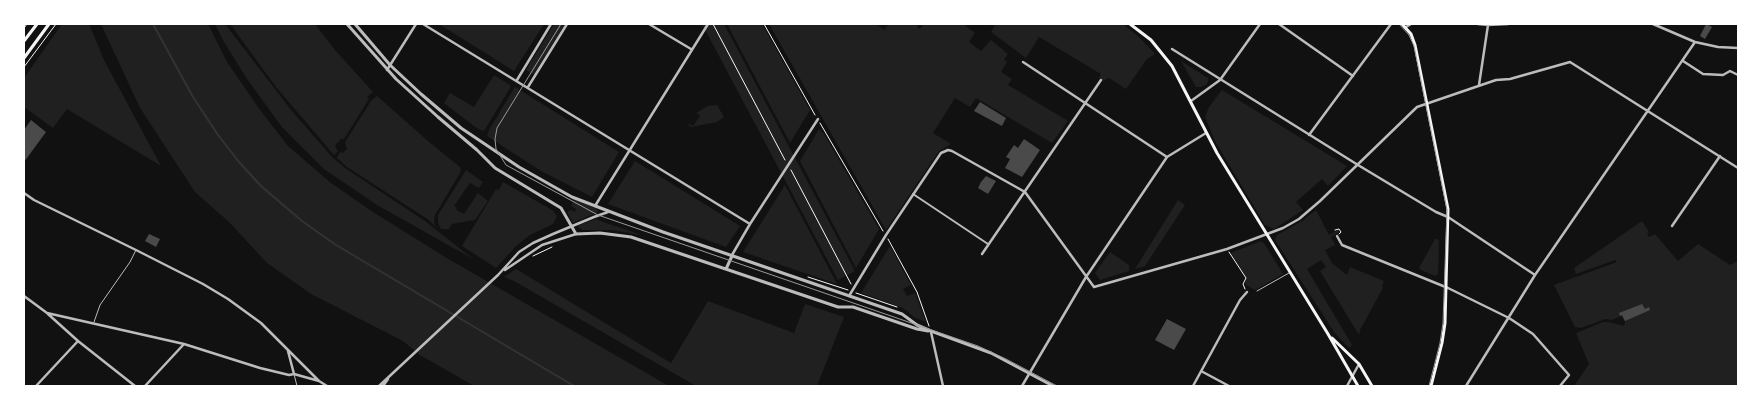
<!DOCTYPE html>
<html>
<head>
<meta charset="utf-8">
<style>
  body { margin:0 }
  #map { position:relative; width:1762px; height:410px; overflow:hidden; background:#111; font-family:Raleway,sans-serif }
  canvas { display:block }
  .frame { position:absolute; inset:0; border:25px solid #fff; pointer-events:none }
</style>
</head>
<body>
<div id="map">
<canvas width="1762" height="410"></canvas>
<div class="frame"></div>
</div>
<script>
const g = document.querySelector('canvas').getContext('2d');
g.lineJoin = 'round';
function fillPath(path, color) {
  g.fillStyle = color;
  g.fill(path, 'evenodd');
}
function toPath(rows) {
  const path = new Path2D();
  for (const r of rows) {
    path.moveTo(r[0], r[1]);
    for (let i = 2; i < r.length; i += 2) path.lineTo(r[i], r[i + 1]);
  }
  return path;
}
function stroke(path, color, width, dash) {
  g.strokeStyle = color;
  g.lineWidth = width;
  g.lineCap = dash ? 'butt' : 'round';
  g.setLineDash(dash || []);
  g.stroke(path);
}
fillPath(toPath([
  [62,24,89,24,104,60,161,166,67,109,53,128,24,107,24,78],
  [101,24,208,24,227,62,260,110,288,146,331,183,373,212,445,257,669,386,474,386,420,355,403,341,311,294,267,263,229,222,195,192,140,108],
  [215,24,225,24,292,111,332,157,345,168,425,221,473,259,377,205,324,169,282,127,247,79,224,42],
  [230,24,315,24,335,50,373,92,367,97,369,99,344,139,339,139,340,141,337,143,335,146,338,151,334,155,276,87],
  [439,24,544,24,514,71],
  [554,24,565,24,534,75,526,70],
  [702,24,724,24,855,271,838,280],
  [727,24,762,24,810,110,790,143],
  [769,24,876,24,884,30,889,24,916,24,919,29,923,26,918,24,963,24,975,33,969,42,981,51,991,40,1008,54,1004,59,1007,62,1001,72,1012,79,1008,85,1068,121,1052,143,976,98,970,107,955,98,933,133,951,144,939,151,886,230],
  [996,24,1123,24,1140,38,1155,54,1147,59,1126,89,1109,78,1103,81,1101,80,1099,78,1101,74,1039,37,1026,58,991,32],
  [1181,61,1208,78,1208,83,1207,81,1207,84,1201,87,1196,87],
  [494,75,510,85,510,88,484,131,478,129,444,103,450,93,474,107],
  [515,87,619,152,592,197,541,171,487,136,489,130],
  [1222,90,1347,166,1328,186,1322,179,1296,202,1303,210,1274,229,1265,225,1215,141,1205,117,1209,107],
  [377,96,428,141,461,168,460,173,435,215,434,222,436,227,429,220,347,167,337,158,340,152,343,153,347,149,345,142,371,101],
  [717,105,724,117,717,122,691,127,688,125,689,124,693,126,700,116,696,113,708,106],
  [819,129,824,134,879,229,856,268,800,161],
  [635,161,740,226,726,247,608,204],
  [466,170,483,182,479,188,470,183,454,206,457,208,456,210,464,214,478,193,488,201,475,220,452,224,449,229,442,229,440,228,438,222,438,215],
  [503,182,552,210,557,216,553,224,530,235,516,246,496,268,462,246,496,189,499,190],
  [785,185,837,284,743,252],
  [574,199,597,209,598,212,573,223,567,212,571,210,575,212,576,209,571,206],
  [1178,200,1185,205,1145,266,1135,269],
  [1316,210,1329,235,1338,230,1339,232,1331,237,1335,245,1325,250,1332,263,1347,275,1350,267,1384,281,1382,287,1383,288,1360,330,1359,335,1320,271,1326,267,1321,260,1307,269,1352,345,1349,348,1334,332,1275,240,1277,235,1302,221],
  [596,219,606,223,642,235,611,230,582,230,577,226],
  [1642,221,1649,232,1647,234,1649,237,1655,234,1678,261,1698,244,1730,265,1738,261,1738,386,1574,386,1589,364,1576,333,1603,322,1609,322,1624,326,1625,321,1621,316,1612,320,1605,319,1581,328,1575,327,1554,285,1617,262,1615,260,1576,274,1574,268],
  [1435,239,1438,239,1439,242,1438,274,1435,276,1421,270,1419,268],
  [1261,241,1264,243,1283,274,1255,290,1245,284,1246,277,1231,253],
  [890,246,911,285,903,289,907,296,915,293,926,322,915,318,903,308,861,293],
  [1110,252,1129,265,1129,271,1100,280,1095,273],
  [516,269,671,363,708,301,794,333,805,304,844,317,817,386,696,386,514,281,504,277]
]), '#202020');
stroke(toPath([
  [153,24,193,97,218,135,239,162,261,186,302,221,336,245,574,386]
]), '#333', 2);
fillPath(toPath([
  [1706,24,1712,27,1705,39,1700,36],
  [980,102,1006,118,1002,126,974,111],
  [31,120,46,132,24,162,24,130],
  [1024,139,1040,150,1022,177,1005,168,1010,159,1006,157,1014,145,1018,148],
  [986,176,996,181,988,194,978,188,981,182],
  [149,234,160,239,156,247,145,241],
  [1642,304,1645,309,1649,307,1650,310,1625,321,1622,315,1620,316,1619,313],
  [1167,319,1186,329,1174,350,1155,340]
]), '#4a4a4a');
stroke(toPath([
  [713,24,785,160],
  [764,24,815,115],
  [24,28,27,24],
  [24,67,56,24],
  [820,123,883,231],
  [791,170,851,284],
  [1335,230,1339,229,1341,232,1339,234],
  [888,239,917,292,929,326],
  [1229,252,1246,278,1243,284,1245,289],
  [533,256,552,247],
  [808,277,848,290],
  [856,293,897,307]
]), '#f5f5f5', 1);
stroke(toPath([
  [1257,291,1289,273],
  [94,322,100,305,130,262,136,250],
  [294,374,297,386]
]), '#bcbcbc', 1);
stroke(toPath([
  [913,194,988,244]
]), '#bcbcbc', 2);
stroke(toPath([
  [423,24,750,224],
  [649,24,691,49],
  [1279,24,1353,76],
  [1478,24,1488,25,1508,24],
  [1653,24,1695,42,1718,47,1738,48],
  [1406,27,1411,24],
  [1172,49,1358,165,1436,212,1448,217,1535,275],
  [1683,61,1703,74,1723,75,1730,71,1738,75],
  [1023,62,1167,157],
  [387,70,416,24],
  [517,80,551,24],
  [1479,85,1488,25],
  [528,87,567,24],
  [1191,101,1220,80,1260,24],
  [1309,135,1391,24],
  [24,193,34,200,136,250,203,284,228,299,261,323,319,381],
  [595,206,708,24],
  [1672,226,1720,156],
  [1337,236,1342,245,1448,288,1509,318,1533,334,1569,375,1560,386],
  [982,254,1101,80],
  [732,255,750,224,818,119],
  [505,270,542,245,576,234],
  [24,296,47,313,184,344,260,368,289,375,294,374,319,381,327,386],
  [849,296,886,235,941,153,948,150,952,151,1025,192,1094,287,1227,249,1283,228,1299,219,1320,201,1417,107,1496,80,1510,79,1570,62,1738,168],
  [48,314,78,341,135,386],
  [931,332,943,386],
  [288,351,294,374],
  [1201,371,1229,386],
  [36,386,78,341],
  [145,386,184,344],
  [379,386,498,275,519,252,533,243,553,234,594,217,608,212],
  [383,386,388,379],
  [1022,386,1086,277,1167,157,1206,133],
  [1193,386,1240,300,1247,292],
  [1347,386,1359,364],
  [1466,386,1535,275,1695,42]
]), '#bcbcbc', 2.5);
stroke(toPath([
  [347,24,396,79,438,117,477,150,495,168,561,208,576,234,600,233,631,237,838,307,853,307,917,329,928,331],
  [355,24,390,65,421,94,461,128,519,167,572,197,663,232,902,314,917,325,931,331,991,353,1053,386],
  [726,269,732,256]
]), '#bcbcbc', 3);
stroke(toPath([
  [1130,24,1151,40,1172,66,1217,153,1328,334,1358,386],
  [1402,24,1411,34,1415,45,1448,209,1445,323,1442,343,1431,386],
  [24,41,37,24],
  [24,58,49,24],
  [1332,338,1359,364,1372,386]
]), '#f5f5f5', 3);
stroke(toPath([
  [561,24,497,128,495,139,496,149,506,165,598,215,978,346,1006,359,1057,386],
  [1399,24,1409,35,1414,46,1447,210,1443,323,1440,343,1429,386]
]), '#9a9a9a', 1);
</script>
</body>
</html>
